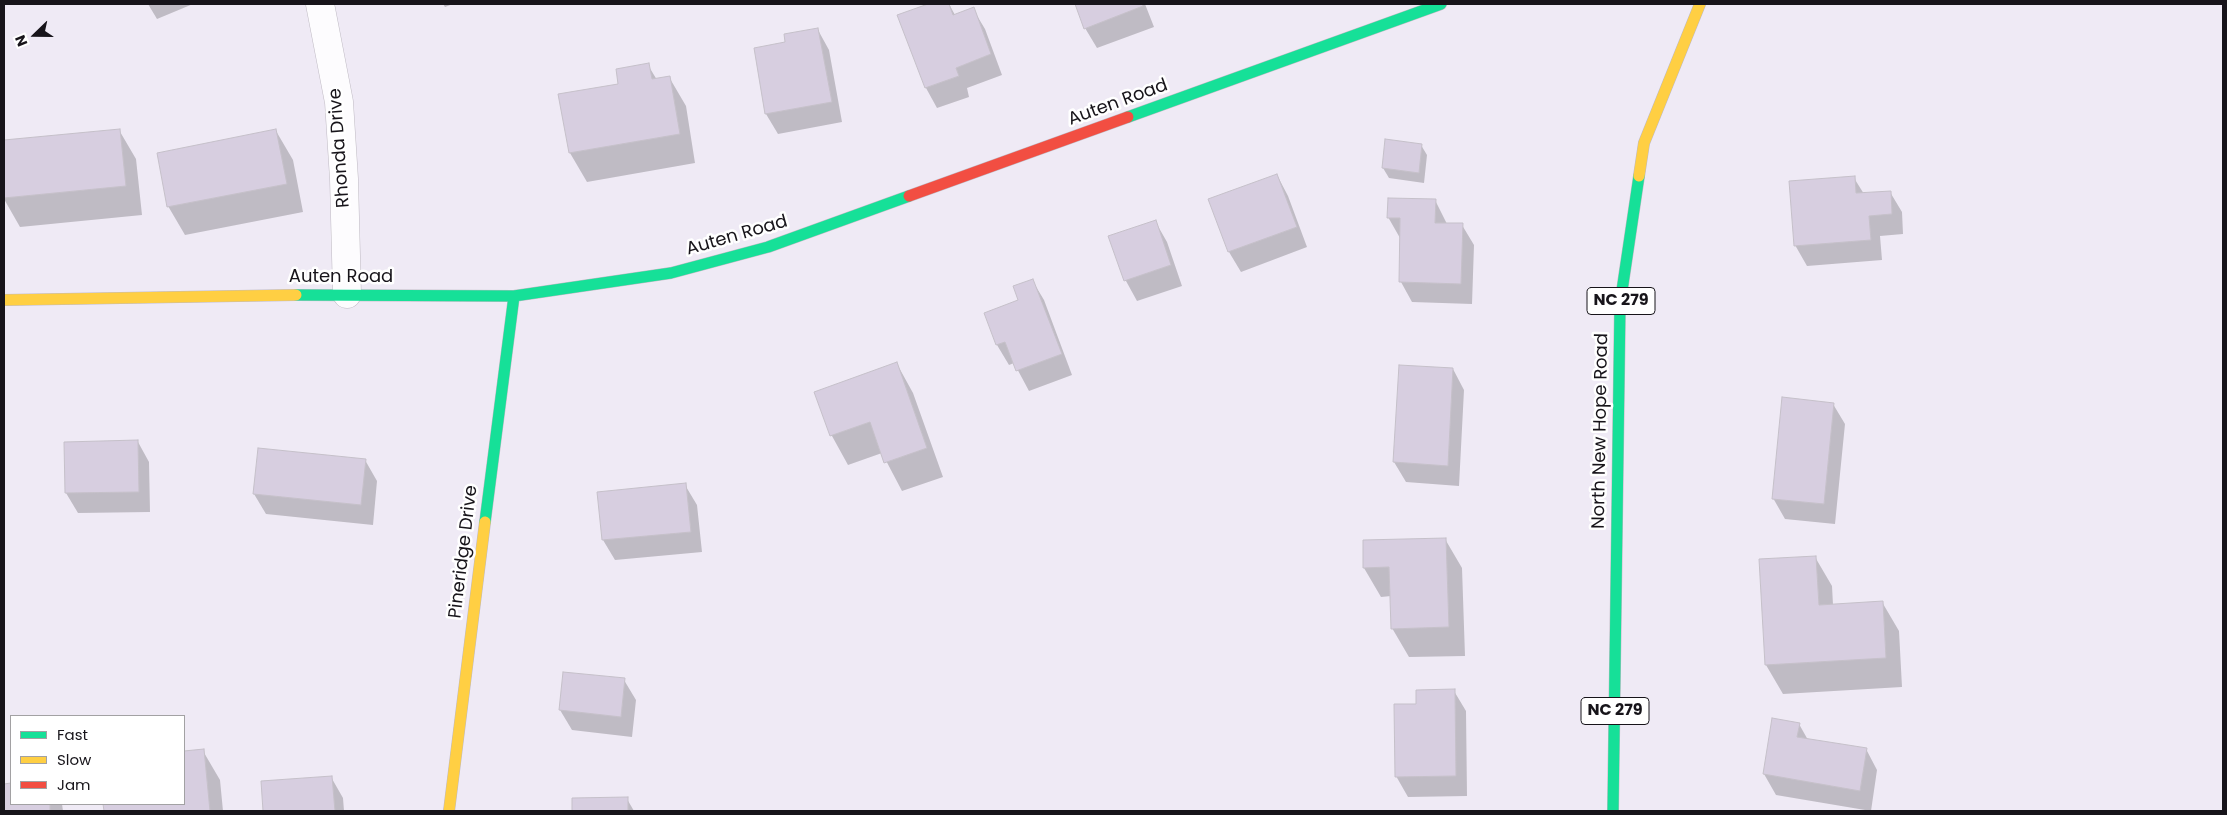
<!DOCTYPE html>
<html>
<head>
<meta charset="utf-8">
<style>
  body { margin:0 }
  #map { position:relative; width:2227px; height:815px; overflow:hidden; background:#efeaf5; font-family:Poppins,sans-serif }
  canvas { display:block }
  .frame { position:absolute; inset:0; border:5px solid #17141a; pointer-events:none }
  .legend { position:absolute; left:10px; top:715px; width:175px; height:90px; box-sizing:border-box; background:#fff; border:1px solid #a2a1a3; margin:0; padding:6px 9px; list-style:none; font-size:15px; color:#17141a }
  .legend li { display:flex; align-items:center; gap:10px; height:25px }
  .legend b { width:25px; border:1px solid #a2a1a3 }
  .north { position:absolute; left:10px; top:10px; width:50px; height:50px; -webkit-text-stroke:4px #fff; paint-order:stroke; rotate:248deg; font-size:14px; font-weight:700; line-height:20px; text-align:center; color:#17141a }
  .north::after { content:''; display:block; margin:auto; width:18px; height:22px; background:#17141a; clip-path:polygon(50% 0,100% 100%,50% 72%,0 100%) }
</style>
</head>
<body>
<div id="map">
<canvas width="2227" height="815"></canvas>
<div class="frame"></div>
<ul class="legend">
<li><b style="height:6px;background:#16e098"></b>Fast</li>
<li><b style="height:6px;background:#ffcf43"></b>Slow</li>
<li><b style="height:6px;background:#f24e42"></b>Jam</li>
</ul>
<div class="north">N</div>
</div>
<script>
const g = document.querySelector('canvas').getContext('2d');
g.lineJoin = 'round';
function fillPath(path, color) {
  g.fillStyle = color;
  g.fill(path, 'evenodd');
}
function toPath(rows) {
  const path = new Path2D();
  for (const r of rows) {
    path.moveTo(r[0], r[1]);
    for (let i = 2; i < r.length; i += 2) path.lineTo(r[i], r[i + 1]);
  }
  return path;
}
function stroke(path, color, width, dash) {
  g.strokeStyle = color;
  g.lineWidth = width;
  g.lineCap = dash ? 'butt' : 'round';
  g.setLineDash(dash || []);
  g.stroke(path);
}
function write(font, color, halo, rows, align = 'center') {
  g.font = font + ' Poppins,sans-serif';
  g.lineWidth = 5;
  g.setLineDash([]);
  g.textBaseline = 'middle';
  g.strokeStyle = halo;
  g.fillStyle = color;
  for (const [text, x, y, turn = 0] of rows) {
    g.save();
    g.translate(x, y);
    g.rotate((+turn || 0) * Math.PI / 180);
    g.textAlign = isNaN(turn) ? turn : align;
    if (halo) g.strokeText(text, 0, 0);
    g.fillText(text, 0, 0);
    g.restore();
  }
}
fillPath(toPath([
  [148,4,193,4,157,19],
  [443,4,453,4,445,7],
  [931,4,949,4,955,15,973,9,985,29,1002,75,967,88,969,97,937,108,926,88,899,16],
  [1076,4,1145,4,1154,27,1097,48,1085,28],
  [818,30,829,50,842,122,778,134,766,114],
  [648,65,657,80,669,77,686,106,695,163,587,182,570,153,620,85],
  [119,130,136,159,142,215,20,227,4,199,4,142],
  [276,131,293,160,303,212,185,235,168,206],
  [1421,145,1427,155,1424,183,1389,178,1383,168],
  [1277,175,1288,196,1307,247,1241,272,1229,252],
  [1854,178,1864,194,1890,192,1902,212,1903,234,1880,236,1882,260,1807,266,1795,245],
  [1435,200,1447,224,1462,225,1474,245,1472,304,1412,302,1401,282,1400,238,1388,217],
  [1155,221,1167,242,1182,286,1137,301,1126,281,1110,236],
  [1032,280,1044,300,1072,375,1029,391,1014,363,1009,365,997,345,985,314,1020,300],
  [897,364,913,393,943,477,902,491,882,453,848,465,832,436,816,393],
  [1453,369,1464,390,1459,486,1406,482,1394,462],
  [1833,404,1845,424,1835,524,1785,519,1773,498],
  [138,442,149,462,150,512,78,513,66,493],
  [365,460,377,481,373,525,266,514,254,494],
  [685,485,697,505,702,552,615,560,603,540],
  [1445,539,1462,568,1465,656,1409,657,1392,628,1391,596,1381,597,1364,568],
  [1815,557,1832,586,1833,605,1882,602,1899,631,1902,687,1783,694,1766,665],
  [624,680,636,700,632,737,572,730,560,710],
  [1454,691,1466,711,1467,796,1408,797,1396,776],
  [1773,720,1799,724,1808,740,1866,749,1877,770,1871,811,1776,795,1764,774],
  [203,751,220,780,223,811,105,811,104,804,184,804,184,752],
  [331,777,343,798,344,811,264,811,262,782],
  [11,784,11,804,62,804,63,811,4,811,4,785],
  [573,799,627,799,634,811,573,811]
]), '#0003');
const building = toPath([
  [928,4,949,4,953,15,974,7,991,54,956,68,959,76,925,88,897,15,928,4],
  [1075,4,1142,4,1143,6,1084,29,1075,4],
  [818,28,832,102,765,114,754,48,785,42,784,34,818,28],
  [649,63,652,79,670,76,680,134,569,153,558,94,618,84,616,69,649,63],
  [120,129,126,186,4,198,4,140,120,129],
  [276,129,287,184,167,207,157,153,276,129],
  [1385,139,1422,144,1419,173,1382,168,1385,139],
  [1277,174,1297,227,1228,252,1208,199,1277,174],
  [1855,176,1856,193,1891,191,1892,214,1869,216,1871,240,1794,246,1789,181,1855,176],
  [1388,198,1436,199,1435,223,1463,223,1461,284,1399,282,1400,218,1387,218,1388,198],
  [1156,220,1171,265,1124,281,1108,236,1156,220],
  [1033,279,1062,354,1016,371,1005,342,996,345,984,313,1018,300,1013,286,1033,279],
  [897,362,927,448,884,463,870,422,830,436,814,392,897,362],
  [1399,365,1453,368,1448,466,1393,462,1399,365],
  [1782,397,1834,403,1824,504,1772,499,1782,397],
  [138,440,139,492,65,493,64,442,138,440],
  [258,448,366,459,361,505,253,494,258,448],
  [686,483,691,532,602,540,597,492,686,483],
  [1446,538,1449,627,1391,629,1389,567,1363,568,1363,540,1446,538],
  [1816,556,1819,605,1883,601,1886,658,1765,665,1759,559,1816,556],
  [563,672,625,678,621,717,559,710,563,672],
  [1455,689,1456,776,1395,777,1394,704,1416,704,1416,690,1455,689],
  [1772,718,1800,723,1797,737,1867,748,1860,791,1763,774,1772,718],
  [204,749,210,811,104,811,103,804,184,804,184,751,204,749],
  [332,776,335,811,263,811,261,781,332,776],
  [11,783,11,804,50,804,50,811,4,811,4,784,11,783],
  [628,797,628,811,572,811,572,798,628,797]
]);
fillPath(building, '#d7cee0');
stroke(building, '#c5c0c9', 1);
const street = toPath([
  [320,4,339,102,344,179,347,294]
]);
const fast = toPath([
  [1128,117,1441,4],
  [296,295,514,296,671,273,768,247,909,196],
  [485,522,514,296],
  [1613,811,1620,304,1639,176]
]);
const slow = toPath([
  [1639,176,1644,143,1700,4],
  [4,300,296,295],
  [449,811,485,522]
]);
const jam = toPath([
  [909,196,1128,117]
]);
stroke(street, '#beb9c2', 29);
stroke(fast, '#beb9c2', 12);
stroke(slow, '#beb9c2', 12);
stroke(jam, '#beb9c2', 12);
stroke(street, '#fdfcfe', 28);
stroke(fast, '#16e098', 11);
stroke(slow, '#ffcf43', 11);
stroke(jam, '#f24e42', 11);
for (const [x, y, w] of [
  [1621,301,68],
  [1615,711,68]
]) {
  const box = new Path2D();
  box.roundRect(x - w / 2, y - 13.5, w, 27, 4);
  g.fillStyle = '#fff';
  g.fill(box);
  stroke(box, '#17141a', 1);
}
write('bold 16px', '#17141a', null, [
  ["NC 279",1621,301],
  ["NC 279",1615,711]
]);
write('18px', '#17141a', '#fff', [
  ["Auten Road",1118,103,-20],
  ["Rhonda Drive",340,148,-94],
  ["Auten Road",737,236,-16],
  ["Auten Road",341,277],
  ["North New Hope Road",1601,431,-89],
  ["Pineridge Drive",464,552,-83]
]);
</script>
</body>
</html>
